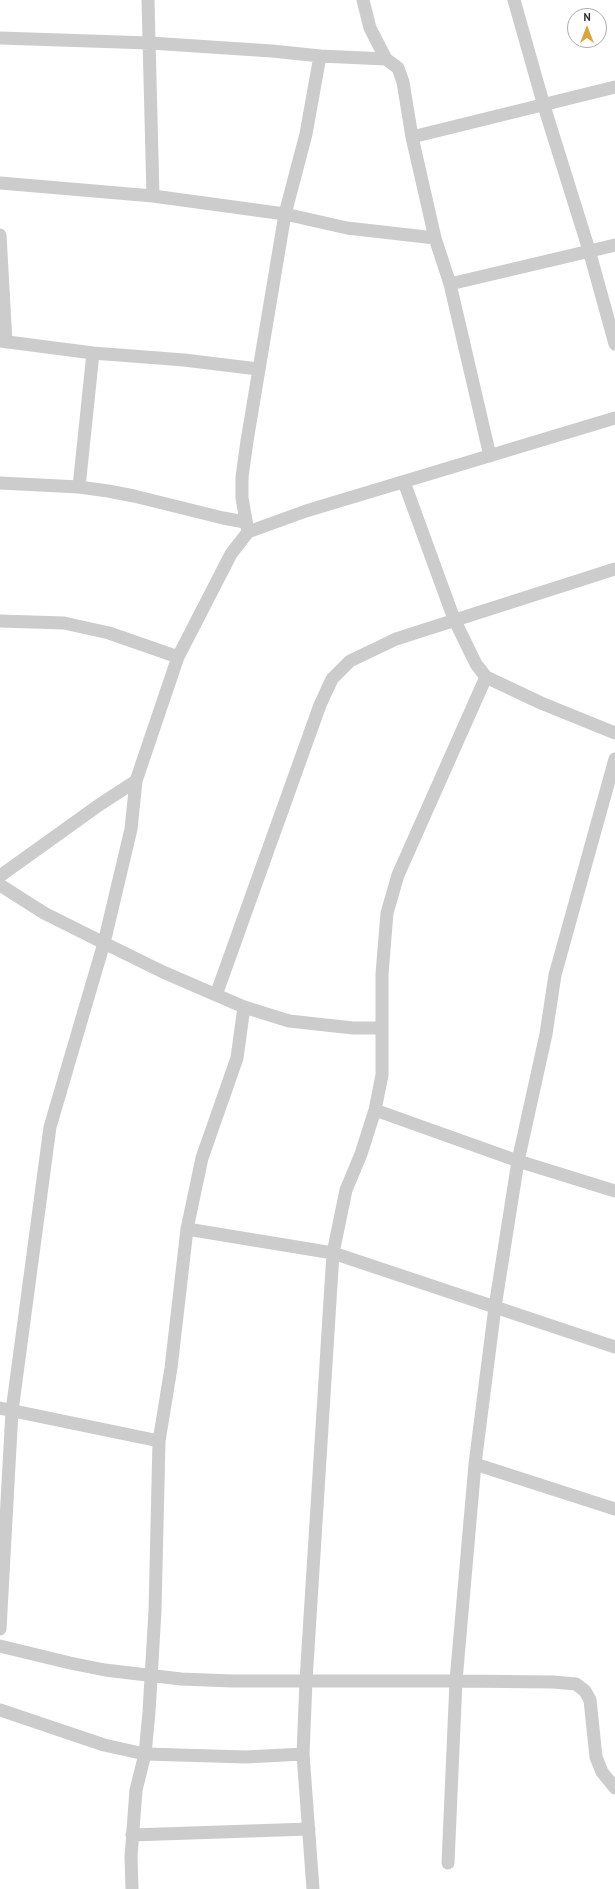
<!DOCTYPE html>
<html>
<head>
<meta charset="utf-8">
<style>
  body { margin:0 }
  #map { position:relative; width:615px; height:1889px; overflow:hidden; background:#fff; font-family:"PT Sans",sans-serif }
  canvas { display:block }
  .north { position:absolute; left:567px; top:8px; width:40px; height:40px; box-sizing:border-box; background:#fff; border:1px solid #acacac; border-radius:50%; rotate:0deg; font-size:11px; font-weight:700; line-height:16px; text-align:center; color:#2f2f2f }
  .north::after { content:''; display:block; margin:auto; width:14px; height:18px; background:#dba33d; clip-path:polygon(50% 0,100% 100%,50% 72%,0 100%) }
</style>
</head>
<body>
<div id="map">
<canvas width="615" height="1889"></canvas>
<div class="north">N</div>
</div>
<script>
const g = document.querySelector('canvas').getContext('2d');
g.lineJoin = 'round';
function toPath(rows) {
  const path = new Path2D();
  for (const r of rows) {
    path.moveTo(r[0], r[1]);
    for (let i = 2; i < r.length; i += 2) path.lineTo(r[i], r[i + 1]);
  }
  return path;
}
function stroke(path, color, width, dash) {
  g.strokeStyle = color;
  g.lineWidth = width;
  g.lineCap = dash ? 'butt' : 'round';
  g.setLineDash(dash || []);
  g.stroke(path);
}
stroke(toPath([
  [148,0,153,196],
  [363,0,370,28,386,59,398,68,403,82,412,137,435,238,450,284,490,456],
  [514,0,544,106,589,250,615,344],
  [0,38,150,43,272,51,320,56,386,59],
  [412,137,615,87],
  [0,183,153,196,285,214,347,228,435,238],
  [0,235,6,342],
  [450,284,615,245],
  [0,341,93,353,184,360,258,369],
  [404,482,454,619,476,664,486,677,541,703,615,733],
  [0,483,79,487,108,491,134,496,223,518,245,522],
  [79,487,93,353],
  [248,532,242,498,242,477,247,441,285,214,306,134,320,56],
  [0,621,64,623,109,633,178,657],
  [0,876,99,805,136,781,178,657,231,554,248,532,306,511,615,418],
  [0,885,44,913,104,943,163,972,244,1007,289,1021,353,1028,381,1028],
  [216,995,320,705,332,679,350,661,396,639,615,569],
  [375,1110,518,1161,615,1191],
  [187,1229,333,1253,615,1347],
  [0,1408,159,1441],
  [475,1464,615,1509],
  [0,1629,12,1411,50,1127,104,943,131,829,136,781],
  [0,1646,70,1663,105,1670,181,1679,232,1681,456,1681,553,1682,576,1684,585,1691,590,1700,596,1757,602,1772,615,1788],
  [0,1710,104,1745,145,1754,246,1757,303,1754],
  [132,1835,309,1829],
  [448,1863,456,1681,475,1464,495,1307,518,1161,546,1034,555,975,615,759],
  [132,1889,131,1857,136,1790,145,1754,149,1712,155,1611,159,1441,171,1368,187,1229,202,1158,237,1058,244,1007],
  [313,1889,303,1754,306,1681,333,1253,346,1190,361,1154,375,1110,382,1075,382,974,387,913,398,875,486,677]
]), '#ccc', 13);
</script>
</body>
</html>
